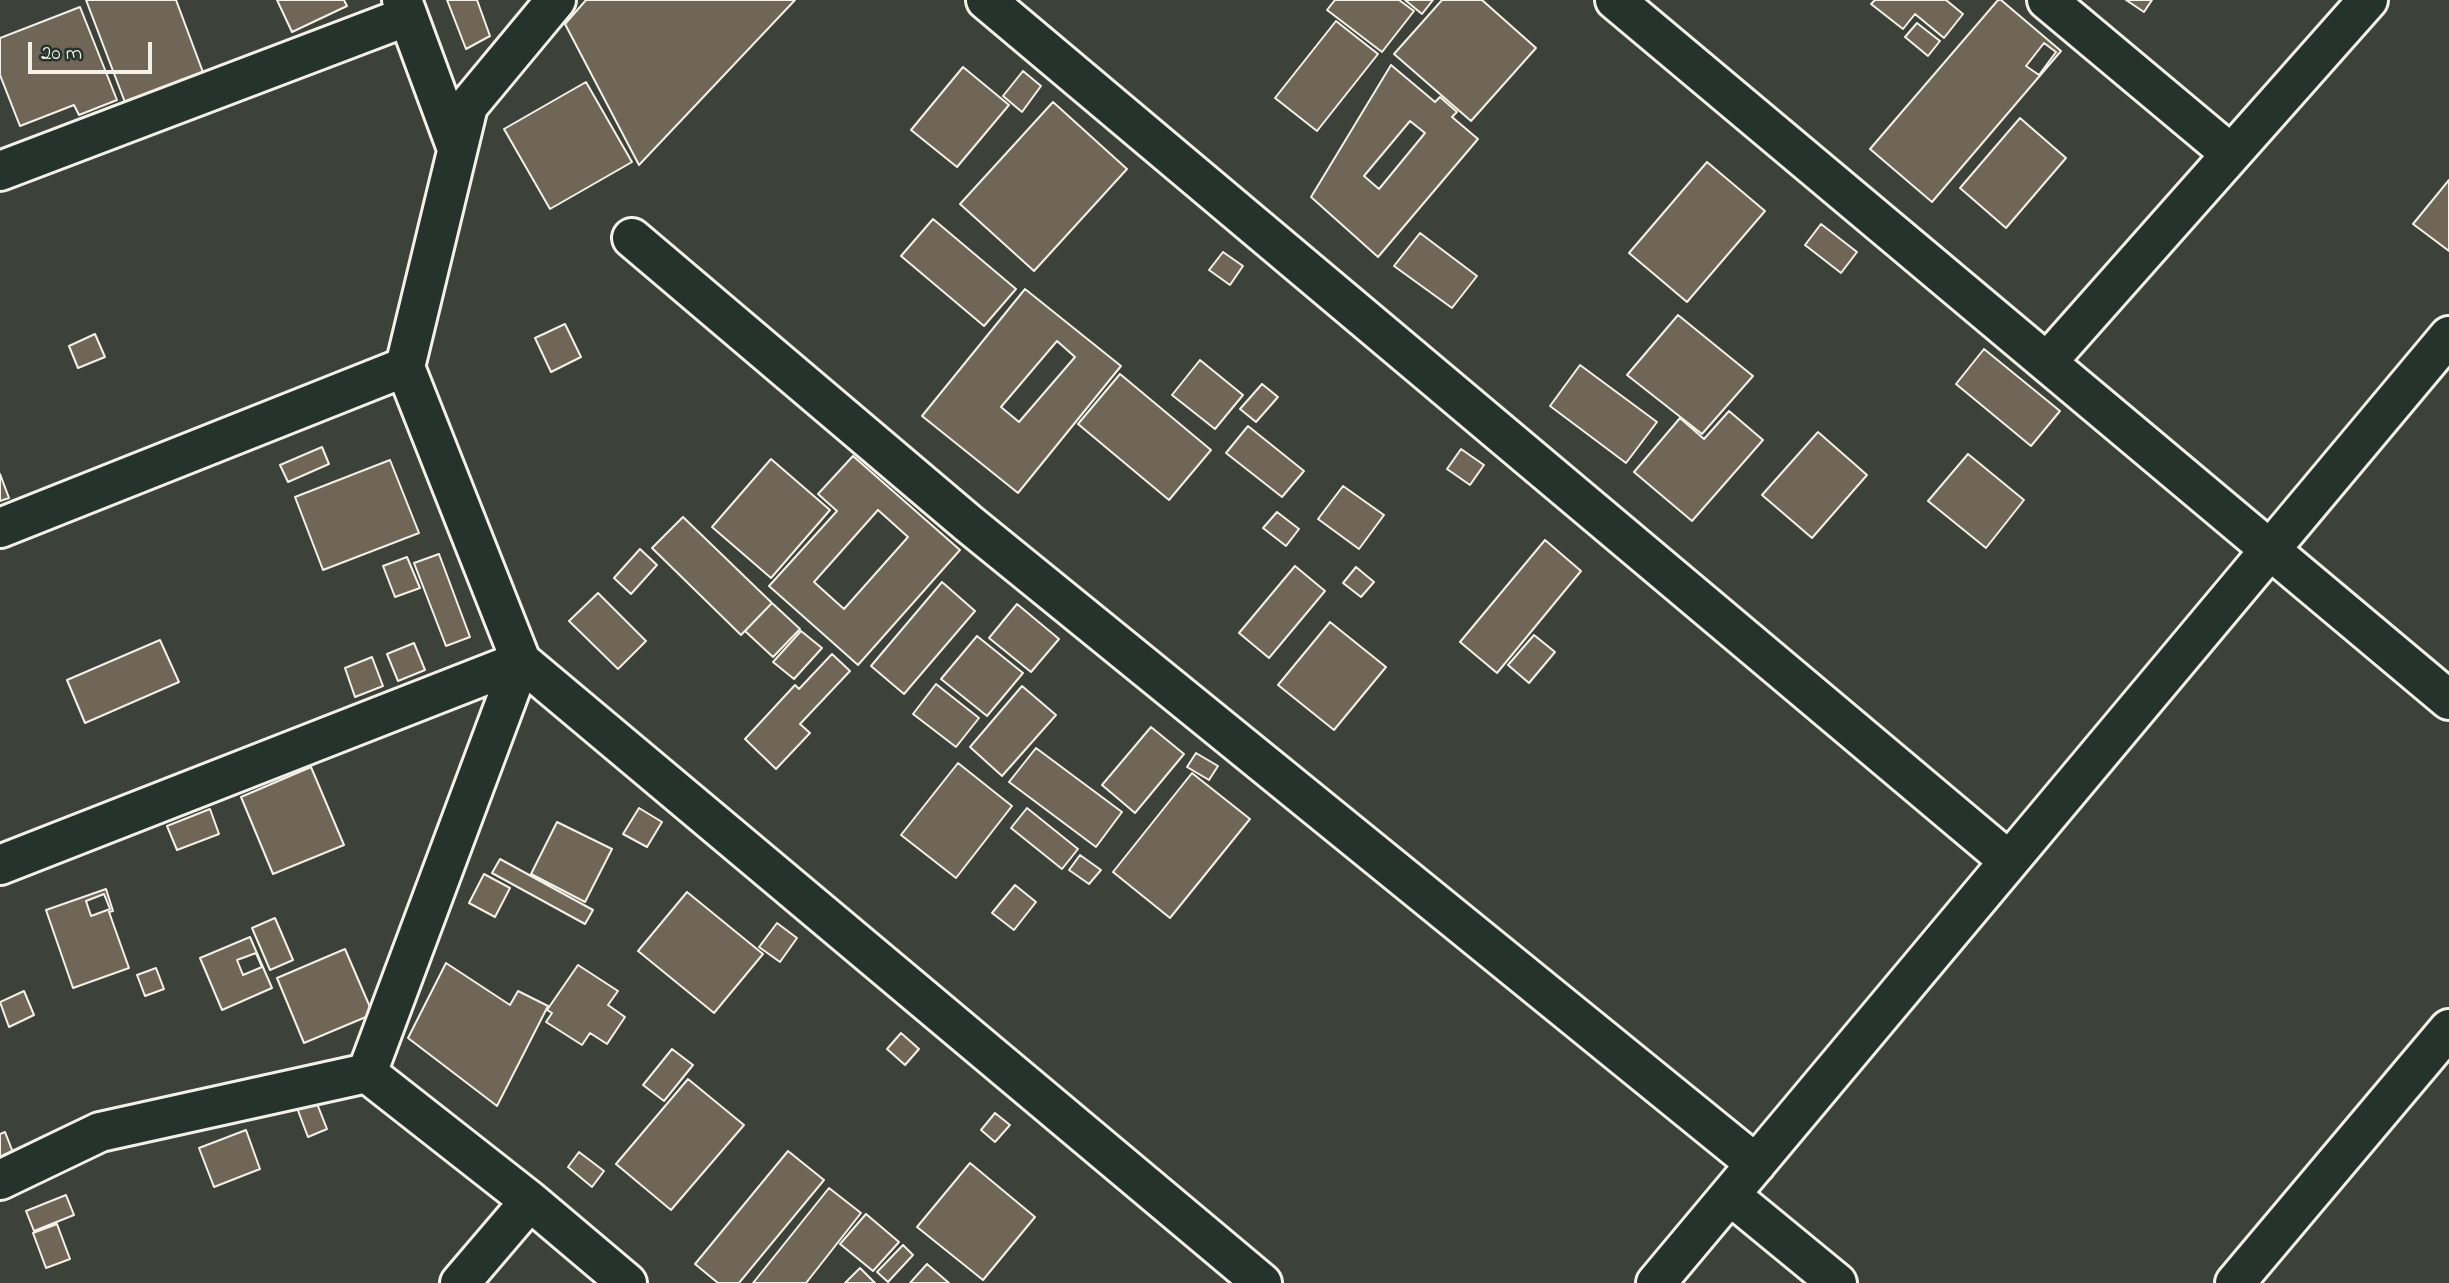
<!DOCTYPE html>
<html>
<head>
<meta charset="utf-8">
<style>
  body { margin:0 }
  #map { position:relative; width:2449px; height:1283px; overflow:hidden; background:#3c423a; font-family:"Indie Flower",sans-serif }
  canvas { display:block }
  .scale { position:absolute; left:28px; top:42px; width:124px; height:32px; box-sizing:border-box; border:4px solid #f4f1e8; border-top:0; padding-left:9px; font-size:21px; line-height:24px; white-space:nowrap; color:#f4f1e8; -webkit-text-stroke:5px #26332d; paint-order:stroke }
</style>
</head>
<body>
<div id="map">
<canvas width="2449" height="1283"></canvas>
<div class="scale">20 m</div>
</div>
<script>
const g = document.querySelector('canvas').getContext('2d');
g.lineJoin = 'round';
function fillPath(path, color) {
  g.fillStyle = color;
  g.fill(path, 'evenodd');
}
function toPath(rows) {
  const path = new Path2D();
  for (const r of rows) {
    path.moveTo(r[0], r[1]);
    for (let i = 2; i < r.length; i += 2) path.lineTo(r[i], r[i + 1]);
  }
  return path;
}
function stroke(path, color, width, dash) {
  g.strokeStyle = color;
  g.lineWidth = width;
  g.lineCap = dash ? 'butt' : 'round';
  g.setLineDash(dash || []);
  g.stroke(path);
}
const building = toPath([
  [86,0,176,0,204,75,126,105,86,0],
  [277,0,344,0,347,6,292,32,277,0],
  [447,0,477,0,490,36,466,49,447,0],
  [586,0,795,0,639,165,565,24,586,0],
  [1335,0,1399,0,1414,11,1382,52,1327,10,1335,0],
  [1405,0,1433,0,1422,14,1405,0],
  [1442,0,1482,0,1536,48,1471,121,1394,54,1442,0],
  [1875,0,1946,0,1963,14,1944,38,1915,14,1903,29,1871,4,1875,0],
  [1998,0,2001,0,2061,51,1932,202,1870,149,1998,0],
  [2044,43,2056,52,2039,75,2026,66,2044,43],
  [2126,0,2152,0,2144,12,2126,0],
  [80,7,117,100,79,115,74,105,20,126,0,75,0,38,80,7],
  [1336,21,1378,54,1317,131,1275,98,1336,21],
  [1917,23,1940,41,1928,56,1905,37,1917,23],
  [1391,65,1435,102,1440,97,1457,112,1452,117,1478,139,1378,257,1311,197,1391,65],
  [1410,121,1425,133,1379,189,1364,176,1410,121],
  [963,67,1009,105,957,167,911,130,963,67],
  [1023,71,1041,86,1022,112,1003,96,1023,71],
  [586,82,632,162,550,209,504,129,586,82],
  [1053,102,1127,169,1034,271,960,204,1053,102],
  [2020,118,2066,158,2006,228,1960,188,2020,118],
  [1707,162,1765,211,1687,302,1629,253,1707,162],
  [2449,180,2449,251,2413,224,2449,180],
  [933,219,1016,289,984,326,901,256,933,219],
  [1821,224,1857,252,1841,273,1805,245,1821,224],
  [1420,233,1477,276,1452,308,1394,266,1420,233],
  [1223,252,1243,266,1230,285,1209,270,1223,252],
  [1025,289,1121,366,1018,493,922,416,1025,289],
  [1057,341,1075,357,1019,422,1001,407,1057,341],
  [1678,315,1753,376,1702,434,1627,375,1678,315],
  [565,324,581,357,551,372,535,338,565,324],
  [95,334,105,357,78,368,69,346,95,334],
  [1984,349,2060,411,2031,446,1956,384,1984,349],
  [1200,360,1243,395,1215,429,1172,395,1200,360],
  [1580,365,1657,422,1626,463,1550,406,1580,365],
  [1120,374,1211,450,1169,500,1078,424,1120,374],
  [1262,384,1278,397,1256,422,1240,409,1262,384],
  [1729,411,1763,440,1692,521,1634,472,1680,418,1704,439,1729,411],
  [1248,426,1304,471,1282,497,1226,453,1248,426],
  [1818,432,1867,475,1812,538,1762,495,1818,432],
  [322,447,329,464,288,482,280,465,322,447],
  [1461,449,1484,465,1470,485,1447,469,1461,449],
  [1968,454,2024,500,1986,548,1928,501,1968,454],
  [853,456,960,550,858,665,769,586,837,511,818,494,853,456],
  [878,510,908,537,844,609,814,582,878,510],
  [771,459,830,510,771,578,712,527,771,459],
  [390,460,419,533,323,570,295,497,390,460],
  [0,474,9,498,0,501,0,474],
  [1343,486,1384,515,1359,549,1318,519,1343,486],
  [1277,512,1299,529,1286,546,1263,528,1277,512],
  [683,517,772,603,741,635,652,548,683,517],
  [1545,540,1581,571,1497,673,1460,642,1545,540],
  [640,549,657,565,631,594,614,578,640,549],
  [439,554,470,637,446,646,414,563,439,554],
  [407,557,420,588,395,597,383,566,407,557],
  [1295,566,1325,591,1269,658,1239,633,1295,566],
  [1356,567,1374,582,1361,597,1343,583,1356,567],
  [942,582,975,611,904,694,871,666,942,582],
  [598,593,646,641,618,669,569,621,598,593],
  [772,603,800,629,773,657,745,631,772,603],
  [1017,604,1059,639,1031,672,989,638,1017,604],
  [1330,622,1386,667,1334,730,1278,685,1330,622],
  [801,631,822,648,794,679,773,662,801,631],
  [1534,635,1555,652,1529,683,1508,665,1534,635],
  [977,636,1023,673,987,716,941,679,977,636],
  [160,640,179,682,85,723,67,680,160,640],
  [414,643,425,670,398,681,387,654,414,643],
  [832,654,850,671,800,724,810,733,776,769,745,739,795,685,799,689,832,654],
  [372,657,383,686,355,697,345,668,372,657],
  [936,684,979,718,956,747,913,714,936,684],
  [1022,686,1056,715,1002,776,970,747,1022,686],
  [1151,727,1184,754,1135,813,1102,785,1151,727],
  [1036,748,1122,812,1096,847,1009,782,1036,748],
  [1196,753,1218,766,1209,780,1187,767,1196,753],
  [958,763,1012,806,956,878,901,835,958,763],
  [311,767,344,845,273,874,241,797,311,767],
  [1192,773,1250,819,1170,918,1113,872,1192,773],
  [639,808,662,822,647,847,623,834,639,808],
  [1027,808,1078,849,1062,869,1011,828,1027,808],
  [210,809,219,834,177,850,167,826,210,809],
  [557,822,612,849,585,902,531,874,557,822],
  [1080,855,1101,870,1089,884,1069,870,1080,855],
  [500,859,593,910,585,924,492,873,500,859],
  [484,874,510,888,495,917,469,903,484,874],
  [1015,885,1036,902,1014,930,992,913,1015,885],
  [106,889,113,911,109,912,129,968,73,988,46,910,106,889],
  [104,894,110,909,91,916,86,901,104,894],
  [687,892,763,954,714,1013,638,951,687,892],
  [275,918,293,960,270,970,252,928,275,918],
  [777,923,797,938,780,962,759,947,777,923],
  [250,937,272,988,222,1010,200,958,250,937],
  [256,953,262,967,243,975,237,960,256,953],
  [345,949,373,1014,304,1043,277,978,345,949],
  [446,963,510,1005,518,991,548,1006,497,1106,408,1038,446,963],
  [578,965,618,991,608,1005,625,1017,607,1044,590,1033,582,1045,546,1022,552,1013,547,1010,578,965],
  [156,968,164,989,145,996,137,975,156,968],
  [24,991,34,1015,9,1027,0,1002,24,991],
  [901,1033,919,1049,905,1065,887,1049,901,1033],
  [672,1049,693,1065,664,1101,643,1085,672,1049],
  [688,1079,744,1125,671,1210,616,1164,688,1079],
  [316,1101,327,1129,308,1137,297,1108,316,1101],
  [995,1113,1010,1125,995,1142,981,1130,995,1113],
  [246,1130,260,1169,214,1187,199,1148,246,1130],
  [5,1132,14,1155,0,1160,0,1134,5,1132],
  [788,1151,824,1180,739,1283,718,1283,695,1264,788,1151],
  [579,1152,604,1171,592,1187,568,1167,579,1152],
  [970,1163,1035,1217,983,1280,917,1227,970,1163],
  [829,1188,861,1213,806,1283,753,1283,829,1188],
  [66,1195,74,1215,34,1231,26,1211,66,1195],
  [866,1214,899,1242,873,1271,840,1244,866,1214],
  [57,1224,70,1259,46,1268,33,1233,57,1224],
  [903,1245,913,1255,888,1282,877,1272,903,1245],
  [927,1264,949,1283,910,1283,927,1264],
  [860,1268,875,1283,845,1283,860,1268]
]);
fillPath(building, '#706658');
stroke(building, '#f4f1e8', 2);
const minor = toPath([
  [402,0,457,149],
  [986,0,2009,861],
  [1615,0,2449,700],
  [2047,0,2231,154],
  [0,171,408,16],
  [632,238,969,524,1756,1164],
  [2047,362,2368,0],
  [405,367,521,661,1262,1283],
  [0,528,405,367,468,106,556,0],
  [0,865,521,661],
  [367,1073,521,661],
  [0,1180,100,1132,367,1073,530,1201,627,1283],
  [1730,1195,1837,1283],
  [460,1283,530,1201],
  [1656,1283,2449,336],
  [2235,1283,2449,1029]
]);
stroke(minor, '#f4f1e8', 44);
stroke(minor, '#26332d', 38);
</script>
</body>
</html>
